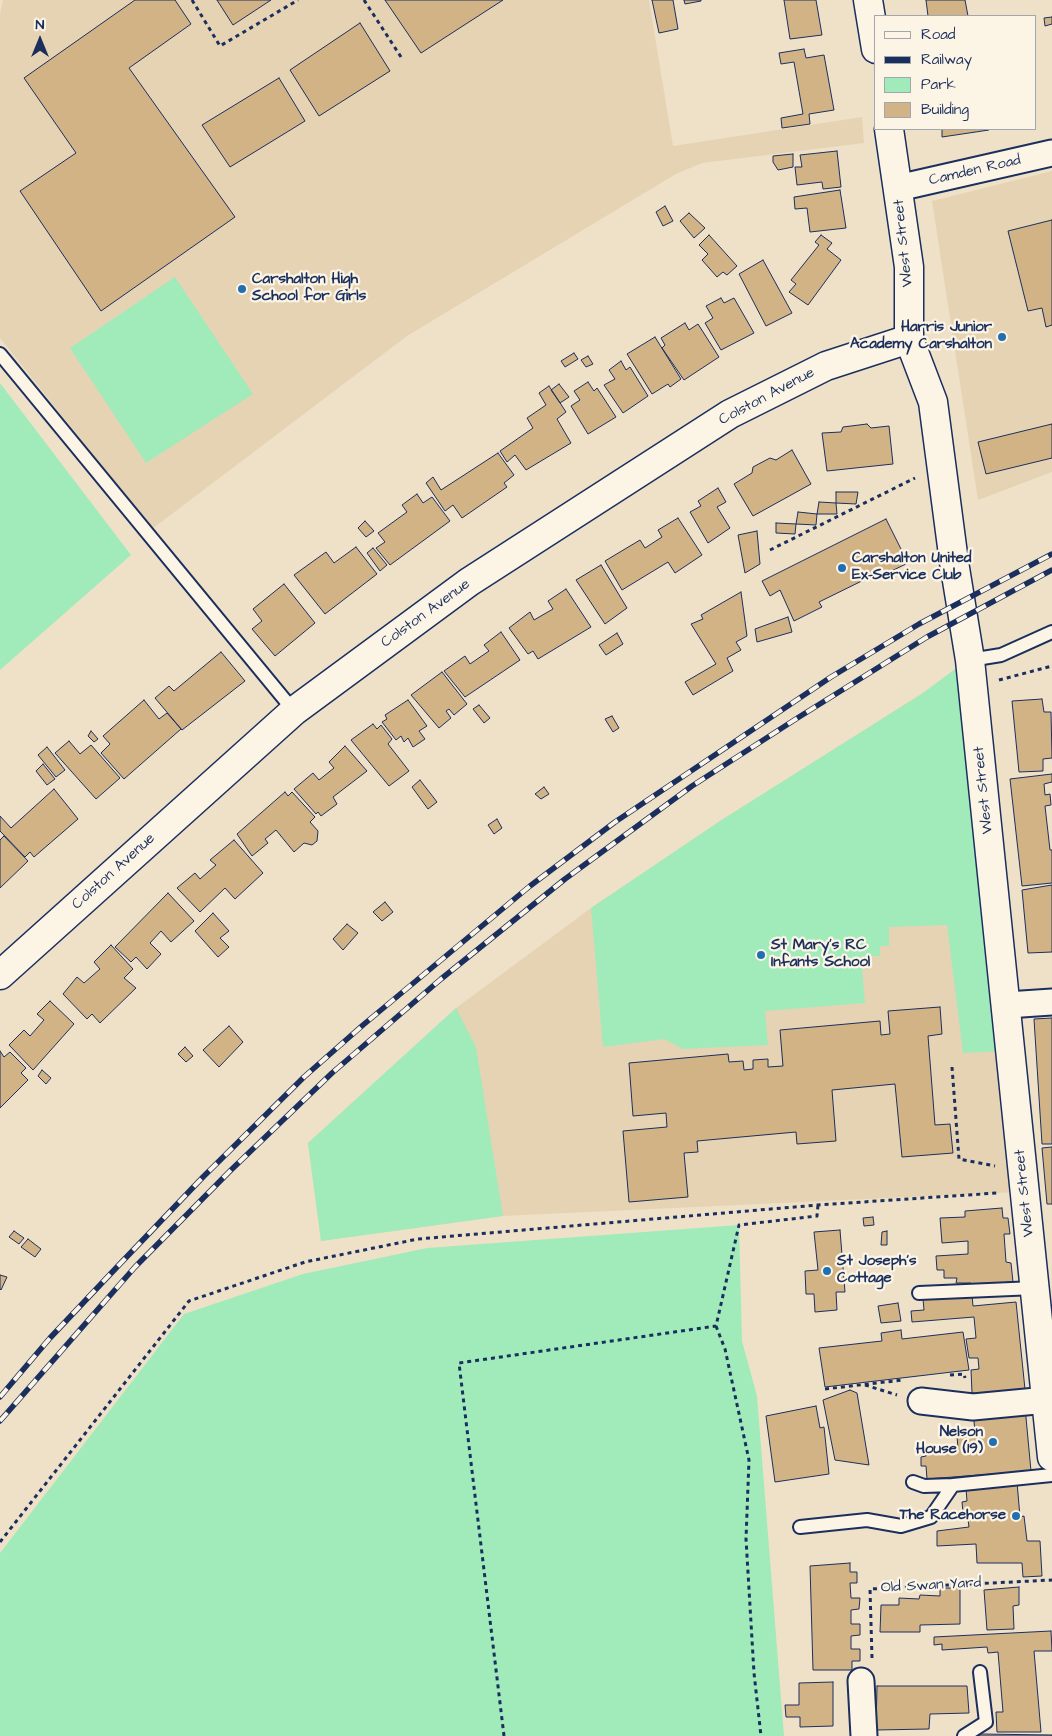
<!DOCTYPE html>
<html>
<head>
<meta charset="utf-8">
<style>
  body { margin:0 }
  #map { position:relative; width:1052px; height:1736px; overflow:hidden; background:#efe1c8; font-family:"Architects Daughter",sans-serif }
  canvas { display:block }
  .legend { position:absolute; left:874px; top:15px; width:162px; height:115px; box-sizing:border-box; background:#fcf5e5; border:1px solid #a2a6af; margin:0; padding:6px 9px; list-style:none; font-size:15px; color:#1b2f5e }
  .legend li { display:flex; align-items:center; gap:10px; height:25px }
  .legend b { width:25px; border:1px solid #a2a6af }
  .north { position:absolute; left:15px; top:15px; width:50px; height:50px; -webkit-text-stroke:4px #fcf5e5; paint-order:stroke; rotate:0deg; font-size:14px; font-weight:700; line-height:20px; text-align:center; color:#1b2f5e }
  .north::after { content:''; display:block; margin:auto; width:18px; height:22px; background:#1b2f5e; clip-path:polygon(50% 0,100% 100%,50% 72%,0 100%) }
</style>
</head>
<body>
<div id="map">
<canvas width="1052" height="1736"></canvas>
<ul class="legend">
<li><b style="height:6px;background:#fcf5e5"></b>Road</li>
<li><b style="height:6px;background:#1b2f5e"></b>Railway</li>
<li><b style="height:14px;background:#a1ebba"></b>Park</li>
<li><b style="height:14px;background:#d2b386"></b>Building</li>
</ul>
<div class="north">N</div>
</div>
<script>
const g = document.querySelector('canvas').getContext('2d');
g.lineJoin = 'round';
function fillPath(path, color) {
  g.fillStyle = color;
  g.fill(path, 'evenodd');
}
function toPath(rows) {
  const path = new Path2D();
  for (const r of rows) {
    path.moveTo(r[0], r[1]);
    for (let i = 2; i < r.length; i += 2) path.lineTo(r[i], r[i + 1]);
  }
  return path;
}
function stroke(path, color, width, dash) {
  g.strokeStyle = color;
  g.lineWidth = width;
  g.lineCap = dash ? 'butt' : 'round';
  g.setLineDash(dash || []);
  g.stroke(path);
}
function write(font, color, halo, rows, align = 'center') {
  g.font = font + ' "Architects Daughter",sans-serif';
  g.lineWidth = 4.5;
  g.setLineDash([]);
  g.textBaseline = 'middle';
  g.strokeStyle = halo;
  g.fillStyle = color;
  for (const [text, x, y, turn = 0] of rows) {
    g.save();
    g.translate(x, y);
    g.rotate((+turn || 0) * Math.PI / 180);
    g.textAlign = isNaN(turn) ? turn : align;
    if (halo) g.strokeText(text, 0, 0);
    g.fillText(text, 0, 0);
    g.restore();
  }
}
fillPath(toPath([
  [3,0,649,0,673,146,862,117,864,143,702,163,676,174,407,336,152,529,0,338,0,13],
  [1052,171,1052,472,978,500,932,201],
  [958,667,1017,1192,503,1216,321,1241,308,1143,456,1008,591,908,720,821,923,693]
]), '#e6d3b4');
fillPath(toPath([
  [175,277,253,394,146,463,70,348],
  [0,383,131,555,0,670],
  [958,667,1005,1051,963,1053,947,925,889,927,889,946,880,946,880,956,861,956,865,1003,765,1011,768,1045,683,1049,664,1039,603,1047,591,908,720,821,923,693],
  [456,1008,476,1047,503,1216,321,1241,308,1143],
  [739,1225,742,1341,757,1396,784,1736,0,1736,0,1553,184,1314,303,1274,427,1248]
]), '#a1ebba');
const building = toPath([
  [135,0,175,0,191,24,129,68,235,217,101,311,20,191,76,153,24,78,135,0],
  [217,0,271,0,233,25,217,0],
  [385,0,503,0,421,53,385,0],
  [652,0,673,0,678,29,659,33,652,0],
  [684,0,701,0,701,1,685,4,684,0],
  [784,0,816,0,822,35,790,39,784,0],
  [926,0,965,0,968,16,928,16,926,0],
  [1052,17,1052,24,1045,26,1044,18,1052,17],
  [360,23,390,71,319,116,290,70,360,23],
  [804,49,806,58,824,55,834,110,809,114,810,124,782,128,781,118,803,114,794,62,781,64,779,53,804,49],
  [279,78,305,121,230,167,202,125,279,78],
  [942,129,989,129,989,130,942,137,942,129],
  [837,151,841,187,823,189,822,182,797,185,795,167,802,167,800,155,837,151],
  [793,154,793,167,778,170,773,162,773,156,793,154],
  [840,190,846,228,810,232,807,208,795,209,794,197,840,190],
  [665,206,673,221,663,226,656,212,665,206],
  [689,213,705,228,694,238,680,221,689,213],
  [1052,220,1052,325,1046,327,1042,308,1028,311,1008,231,1052,220],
  [709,235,737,266,727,275,723,272,717,277,702,260,708,254,699,245,709,235],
  [821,235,832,243,827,249,841,260,808,305,789,292,796,284,791,280,819,245,815,242,821,235],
  [763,260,792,313,766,326,739,274,763,260],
  [721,298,724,303,734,298,754,333,721,350,705,323,713,318,706,306,721,298],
  [685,323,689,330,698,324,719,357,684,380,662,348,665,345,661,338,685,323],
  [655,337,681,379,670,387,668,384,652,394,627,354,655,337],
  [574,353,578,359,565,367,561,361,574,353],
  [588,356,593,364,586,367,581,360,588,356],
  [621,361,626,370,630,367,648,396,623,413,604,385,615,379,609,370,621,361],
  [588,382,594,391,597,388,616,417,588,434,571,406,580,400,574,391,588,382],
  [559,384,569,397,560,403,551,390,559,384],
  [549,386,566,412,557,419,571,443,526,470,515,455,507,462,500,451,533,428,527,418,546,405,539,393,549,386],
  [867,424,871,428,889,426,893,464,827,471,822,433,841,432,843,427,867,424],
  [1052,424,1052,458,986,474,978,442,1052,424],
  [792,450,811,484,753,516,734,484,752,473,753,467,770,458,776,460,792,450],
  [498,453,514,475,504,483,507,487,462,518,453,505,445,511,426,483,433,477,441,490,498,453],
  [718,488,726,502,717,507,730,528,708,543,690,512,701,506,698,501,718,488],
  [836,492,858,492,856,504,836,503,836,492],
  [417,494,423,503,432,497,450,521,390,565,376,548,385,542,378,533,407,512,402,505,417,494],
  [819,502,836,503,837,514,817,514,819,502],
  [798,512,817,514,816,525,796,524,798,512],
  [678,518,702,555,675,573,668,562,622,590,605,561,640,540,645,548,662,537,658,530,678,518],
  [886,519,908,563,879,577,876,574,819,602,822,607,794,621,780,590,770,596,762,581,886,519],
  [365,521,374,531,366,537,358,528,365,521],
  [776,523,796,524,795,534,776,533,776,523],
  [757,531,760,564,745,573,738,535,757,531],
  [356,547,377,574,325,614,294,575,326,552,334,563,356,547],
  [373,548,387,565,380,571,367,553,373,548],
  [601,565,627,608,605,624,576,580,601,565],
  [284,584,315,623,275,656,252,629,262,621,253,609,284,584],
  [566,589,591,627,538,659,533,651,528,654,509,628,530,612,534,620,553,609,548,601,566,589],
  [741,592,747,636,736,642,741,650,727,658,733,671,693,695,685,682,716,664,691,624,703,619,701,615,741,592],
  [788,617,792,632,757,642,755,629,788,617],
  [501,632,520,660,465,697,444,671,465,656,470,664,489,651,484,645,501,632],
  [617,633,623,644,606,655,599,645,617,633],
  [221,652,245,681,182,730,155,698,169,686,174,691,221,652],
  [442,672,467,704,454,715,449,709,446,711,451,718,439,728,411,695,442,672],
  [1042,699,1044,712,1051,712,1052,758,1043,759,1043,771,1019,772,1012,701,1042,699],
  [144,700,159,719,167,713,181,729,124,779,101,753,110,744,103,736,144,700],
  [408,700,427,726,419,731,425,739,413,747,408,738,404,742,401,736,396,740,382,722,387,719,385,715,408,700],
  [479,705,490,718,484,723,473,709,479,705],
  [612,716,619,728,613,732,605,719,612,716],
  [373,724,377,729,381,725,392,739,388,744,409,771,389,786,351,740,373,724],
  [91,731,98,739,94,742,88,736,91,731],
  [69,741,80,754,91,745,120,778,96,799,55,753,69,741],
  [345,746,367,771,333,797,337,804,321,816,318,812,316,814,294,789,313,773,319,780,334,768,329,762,345,746],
  [47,747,65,770,56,777,38,755,47,747],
  [43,764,55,779,47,785,36,771,43,764],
  [1052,774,1052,782,1044,784,1045,795,1050,794,1051,805,1045,806,1050,850,1052,850,1052,883,1022,886,1010,779,1052,774],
  [420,780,437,802,428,809,412,787,420,780],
  [544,787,549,794,541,799,535,794,544,787],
  [54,789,78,819,34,857,30,852,25,857,0,831,0,816,11,828,54,789],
  [285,792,288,796,292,792,315,817,310,822,318,831,317,841,312,845,304,843,294,852,276,830,265,839,268,843,252,856,237,834,285,792],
  [497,819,502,828,494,834,488,825,497,819],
  [4,836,28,861,0,888,0,840,4,836],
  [234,840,263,873,235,899,225,888,200,912,177,888,195,873,200,879,216,865,210,860,234,840],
  [1052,885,1052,952,1028,953,1022,890,1052,885],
  [168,893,194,921,171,942,161,931,150,943,161,954,147,969,136,957,131,962,115,947,168,893],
  [385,902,393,912,382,921,373,912,385,902],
  [213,913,229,931,220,938,229,947,218,957,195,931,213,913],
  [347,924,358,933,343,950,333,939,347,924],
  [111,945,133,969,124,978,136,988,100,1023,92,1014,87,1019,63,994,77,977,84,983,100,969,94,962,111,945],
  [50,1001,74,1024,33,1070,9,1045,24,1030,30,1036,44,1020,37,1014,50,1001],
  [940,1007,942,1034,928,1036,935,1125,950,1124,953,1153,902,1157,895,1084,832,1090,836,1141,797,1144,796,1132,697,1141,698,1152,684,1153,688,1197,629,1202,623,1131,667,1127,666,1113,633,1116,629,1063,728,1054,729,1062,743,1061,744,1070,753,1069,753,1060,768,1059,768,1067,783,1066,780,1030,880,1021,881,1035,890,1034,888,1011,940,1007],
  [1052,1018,1052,1144,1042,1144,1034,1019,1052,1018],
  [229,1026,243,1042,219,1067,203,1050,229,1026],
  [185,1047,193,1056,186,1062,178,1054,185,1047],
  [0,1051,4,1057,10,1052,26,1068,21,1073,28,1080,0,1108,0,1051],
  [42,1070,51,1078,46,1084,38,1076,42,1070],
  [1052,1147,1052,1204,1047,1204,1042,1148,1052,1147],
  [1002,1208,1003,1218,1008,1218,1010,1234,1004,1234,1006,1262,1011,1263,1013,1282,1007,1282,1007,1287,971,1287,971,1283,956,1283,957,1278,944,1278,944,1270,937,1270,936,1256,968,1254,968,1241,942,1243,940,1218,965,1217,965,1211,1002,1208],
  [873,1217,874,1225,864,1226,863,1218,873,1217],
  [840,1230,845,1292,836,1292,837,1310,815,1312,814,1294,806,1294,805,1271,818,1270,814,1232,840,1230],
  [14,1231,24,1238,19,1244,9,1237,14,1231],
  [887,1231,887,1245,881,1245,882,1232,887,1231],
  [28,1239,41,1249,35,1257,21,1247,28,1239],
  [0,1275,7,1277,1,1290,0,1289,0,1275],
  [972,1295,973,1306,1016,1302,1026,1399,972,1393,971,1370,979,1369,978,1358,969,1358,966,1339,976,1338,974,1317,912,1322,911,1311,924,1310,923,1299,972,1295],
  [898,1303,901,1321,881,1323,878,1306,898,1303],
  [901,1330,902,1339,963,1332,969,1370,825,1387,819,1348,882,1341,881,1333,901,1330],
  [850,1390,857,1393,869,1465,835,1460,823,1400,850,1390],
  [816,1406,820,1428,824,1427,829,1474,775,1482,766,1416,816,1406],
  [1025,1407,1031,1471,927,1479,926,1466,921,1466,921,1457,926,1456,925,1451,958,1449,957,1435,975,1432,973,1411,1025,1407],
  [1017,1482,1020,1517,1024,1516,1027,1541,1040,1541,1042,1576,1023,1577,1022,1563,977,1563,976,1544,937,1546,937,1531,969,1527,967,1513,963,1513,962,1502,967,1501,966,1489,1017,1482],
  [850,1563,850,1572,857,1572,857,1583,850,1583,851,1598,860,1598,859,1609,851,1610,851,1624,860,1624,860,1635,851,1636,851,1649,860,1649,860,1661,852,1661,852,1670,813,1670,810,1566,850,1563],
  [1019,1587,1019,1605,1013,1606,1014,1629,987,1630,984,1590,1019,1587],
  [940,1588,960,1588,960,1624,920,1625,920,1632,880,1632,881,1605,899,1605,899,1598,919,1599,920,1595,940,1596,940,1588],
  [1051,1631,1052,1651,1034,1651,1041,1732,997,1732,996,1712,1003,1712,998,1652,988,1653,987,1647,942,1650,942,1644,934,1645,934,1637,1051,1631],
  [833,1682,833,1726,800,1727,800,1717,786,1717,785,1705,799,1705,799,1683,833,1682],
  [877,1686,967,1686,969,1713,930,1714,929,1729,876,1730,877,1686],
  [979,1734,1052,1735,1052,1736,979,1736,979,1734]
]);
fillPath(building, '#d2b386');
stroke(building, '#1b2f5e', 1);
const service = toPath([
  [0,354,294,711],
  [970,660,1001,655,1052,632],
  [919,1293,1035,1288],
  [913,1482,924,1486,953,1485,1052,1475],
  [800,1527,867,1520,901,1526,931,1517,953,1485],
  [964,1736,986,1722,980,1672]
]);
const minor = toPath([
  [898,188,1052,153],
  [1007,1005,1052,1002],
  [921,1401,973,1407,1047,1400],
  [861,1681,864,1736]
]);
const tertiary = toPath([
  [0,975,294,711,469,582,730,414,826,366,909,339]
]);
const secondary = toPath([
  [868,0,876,49],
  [889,129,909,267,909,339,933,402,954,562,970,660,1052,1457]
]);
stroke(service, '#1b2f5e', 16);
stroke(minor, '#1b2f5e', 29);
stroke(tertiary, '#1b2f5e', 31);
stroke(secondary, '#1b2f5e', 31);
stroke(toPath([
  [192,0,220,46,298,0],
  [364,0,401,57],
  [770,550,915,478],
  [999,680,1052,666],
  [952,1067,959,1159,995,1166],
  [716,1326,725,1349,749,1460,746,1539,754,1673,761,1736],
  [950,1375,964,1374,965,1378],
  [865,1385,897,1395],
  [825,1389,903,1380],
  [0,1542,189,1301,305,1262,418,1239,818,1205,997,1193],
  [872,1658,870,1589,1052,1580],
  [504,1736,459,1363,716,1326,739,1225,817,1216,818,1205]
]), '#1b2f5e', 3, [4, 4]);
stroke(service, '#fcf5e5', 12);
stroke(minor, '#fcf5e5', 25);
stroke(tertiary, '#fcf5e5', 28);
stroke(secondary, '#fcf5e5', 28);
const rail = toPath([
  [0,1397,50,1338,117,1267,203,1177,304,1077,363,1025,530,886,615,822,831,677,919,624,1052,554],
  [0,1421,135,1267,231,1170,332,1073,441,979,565,879,692,786,799,717,927,637,1052,570]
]);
stroke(rail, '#1b2f5e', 5.5);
stroke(rail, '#fcf5e5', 4, [11]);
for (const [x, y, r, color] of [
  [242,289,5,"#1f6fb2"],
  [1002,337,5,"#1f6fb2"],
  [842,568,5,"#1f6fb2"],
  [761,955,5,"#1f6fb2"],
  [827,1271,5,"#1f6fb2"],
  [993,1442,5,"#1f6fb2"],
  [1016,1516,5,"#1f6fb2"]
]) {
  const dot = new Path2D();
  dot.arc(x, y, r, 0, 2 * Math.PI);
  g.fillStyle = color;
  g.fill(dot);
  stroke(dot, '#fcf5e5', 2);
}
write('15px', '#1b2f5e', '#fcf5e5', [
  ["Camden Road",975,171,-13],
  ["West Street",904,243,-96],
  ["Colston Avenue",767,397,-28],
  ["Colston Avenue",426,614,-36],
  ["West Street",984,790,-96],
  ["Colston Avenue",114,872,-42],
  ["West Street",1025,1193,-96],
  ["Old Swan Yard",931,1586,-3]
]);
write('bold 15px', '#1b2f5e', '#fcf5e5', [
  ["Carshalton High",252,280],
  ["School for Girls",252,297],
  ["Harris Junior",992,328,"right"],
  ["Academy Carshalton",992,345,"right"],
  ["Carshalton United",852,559],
  ["Ex-Service Club",852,576],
  ["St Mary's RC",771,946],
  ["Infants School",771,963],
  ["St Joseph's",837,1262],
  ["Cottage",837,1279],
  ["Nelson",983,1433,"right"],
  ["House (19)",983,1450,"right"],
  ["The Racehorse",1006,1516,"right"]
], 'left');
</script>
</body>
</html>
